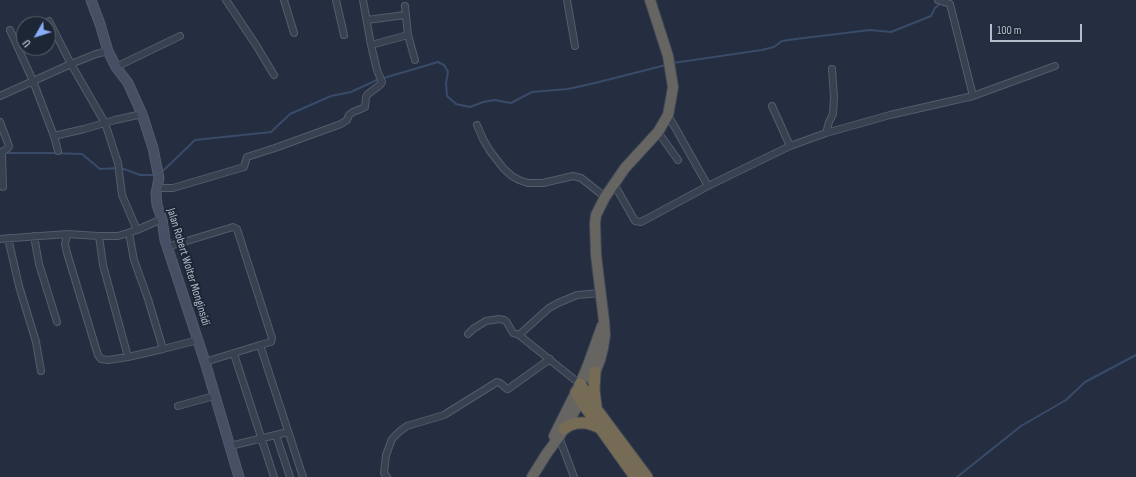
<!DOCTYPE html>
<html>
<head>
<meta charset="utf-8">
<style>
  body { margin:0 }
  #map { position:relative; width:1136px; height:477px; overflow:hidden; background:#242e40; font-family:"Sofia Sans Condensed",sans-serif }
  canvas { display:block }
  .north { position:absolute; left:16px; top:16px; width:40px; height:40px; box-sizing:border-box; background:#1d2635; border:1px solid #5a6271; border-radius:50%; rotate:231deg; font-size:11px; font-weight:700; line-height:16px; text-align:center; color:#b5bcca }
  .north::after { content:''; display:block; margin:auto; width:14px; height:18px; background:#89aefa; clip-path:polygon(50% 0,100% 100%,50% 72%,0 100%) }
  .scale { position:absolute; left:990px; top:24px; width:92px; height:18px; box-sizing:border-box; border:2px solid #b5bcca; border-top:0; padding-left:5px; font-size:12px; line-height:14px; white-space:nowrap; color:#b5bcca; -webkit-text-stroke:3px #1d2635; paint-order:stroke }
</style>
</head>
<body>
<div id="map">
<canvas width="1136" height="477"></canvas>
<div class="north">U</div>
<div class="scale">100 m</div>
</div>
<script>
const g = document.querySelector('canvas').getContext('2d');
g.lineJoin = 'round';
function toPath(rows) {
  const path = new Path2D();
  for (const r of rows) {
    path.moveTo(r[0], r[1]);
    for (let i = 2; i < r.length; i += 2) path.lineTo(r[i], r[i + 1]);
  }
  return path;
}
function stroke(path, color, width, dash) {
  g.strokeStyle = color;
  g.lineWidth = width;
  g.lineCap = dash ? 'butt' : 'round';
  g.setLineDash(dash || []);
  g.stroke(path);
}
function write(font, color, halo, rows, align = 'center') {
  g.font = font + ' "Sofia Sans Condensed",sans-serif';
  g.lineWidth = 4;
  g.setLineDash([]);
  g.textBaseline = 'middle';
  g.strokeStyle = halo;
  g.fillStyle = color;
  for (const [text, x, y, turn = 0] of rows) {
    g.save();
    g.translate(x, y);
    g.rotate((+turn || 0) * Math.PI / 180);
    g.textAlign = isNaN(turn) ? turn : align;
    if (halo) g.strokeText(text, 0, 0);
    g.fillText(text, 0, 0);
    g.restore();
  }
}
stroke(toPath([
  [673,63,762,50,774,47,782,41,796,39,870,30,891,32,931,16,935,8,942,2],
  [3,153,49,153,82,154,100,169,121,168,140,175,155,175],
  [161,172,165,169,195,140,271,132,290,114,331,96,351,92,377,80,438,62,444,65,448,72,446,83,447,96,456,104,470,107,483,102,495,100,511,103,532,92,568,89,595,83,666,65],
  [957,477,1021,426,1066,400,1085,382,1136,355]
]), '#394b69', 2);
const minor = toPath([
  [226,0,256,45,274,75],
  [284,0,294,33],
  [336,0,344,35],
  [567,0,575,46],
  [938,0,950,4,973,96],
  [405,6,408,35,415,60],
  [367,20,405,15],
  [49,21,71,64,105,123,118,163,122,195,137,230],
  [10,30,33,81,54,136,58,151],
  [371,45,408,35],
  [116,67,180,36],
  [0,96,71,64,96,54,108,51],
  [668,115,708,186],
  [0,122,9,146,8,148,2,152,3,187],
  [477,125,483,139,490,151,504,169,512,176,519,180,528,183,543,183,573,176,581,178,605,197],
  [658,132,678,160],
  [826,133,890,115,973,96,1055,66],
  [54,136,84,129,115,120,142,114],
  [790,146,826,133,829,122,833,114,834,97,832,69],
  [614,184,635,221,641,222,708,186,790,146,772,106],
  [157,188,173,188,244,167,247,157,275,148,341,124,347,120,349,115,353,112,363,108,365,107,366,97,368,94,380,85,382,82,377,70,371,45,363,0],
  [129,233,134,260,148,299,163,349],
  [67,234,65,244,67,253,98,355,101,359,108,360,128,357,163,349,198,340],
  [34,236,39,264,57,322],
  [99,236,103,265,128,357],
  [8,238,19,286,36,342,41,371],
  [0,239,67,234,99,236,118,236,137,230,162,219],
  [167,247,233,227,237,229,272,338,271,342,260,345,303,477],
  [468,334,473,329,486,321,499,319,504,320,506,321,513,333,519,335,580,384],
  [519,335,549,308,558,303,577,295,601,293],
  [234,354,274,477],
  [205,362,260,345],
  [178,406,214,396],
  [276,435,290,477],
  [559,437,574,477],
  [230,446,288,432],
  [387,477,384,473,386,455,392,439,400,431,407,426,444,415,497,382,500,383,507,389,508,389,550,359]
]);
const secondary = toPath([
  [91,0,100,24,108,51,116,67,128,83,142,114,153,148,159,178,156,194,157,205,162,219,165,240,205,362,239,477]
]);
const trunk = toPath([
  [592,380,600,360,603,348,605,335,604,321,596,255,595,223,596,215,605,197,625,168,658,132,668,115,671,99,673,87,668,56,650,0],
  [554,436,580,384,588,365,602,326],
  [532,477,547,453,559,437,585,394]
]);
const motorway = toPath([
  [595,372,594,390,596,406],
  [580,384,597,410,647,477],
  [576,392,581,401,635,477],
  [564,429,570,425,577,423,586,423,593,425,600,428]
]);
stroke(minor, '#535c6a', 8);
stroke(secondary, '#535c6a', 11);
stroke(trunk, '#404957', 12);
stroke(motorway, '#404957', 13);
stroke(minor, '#384150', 6);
stroke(secondary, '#464f63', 9);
stroke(trunk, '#666562', 10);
stroke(motorway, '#766b55', 11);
write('12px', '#b5bcca', '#1d2635', [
  ["Jalan Robert Wolter Monginsidi",188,267,73]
]);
</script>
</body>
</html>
